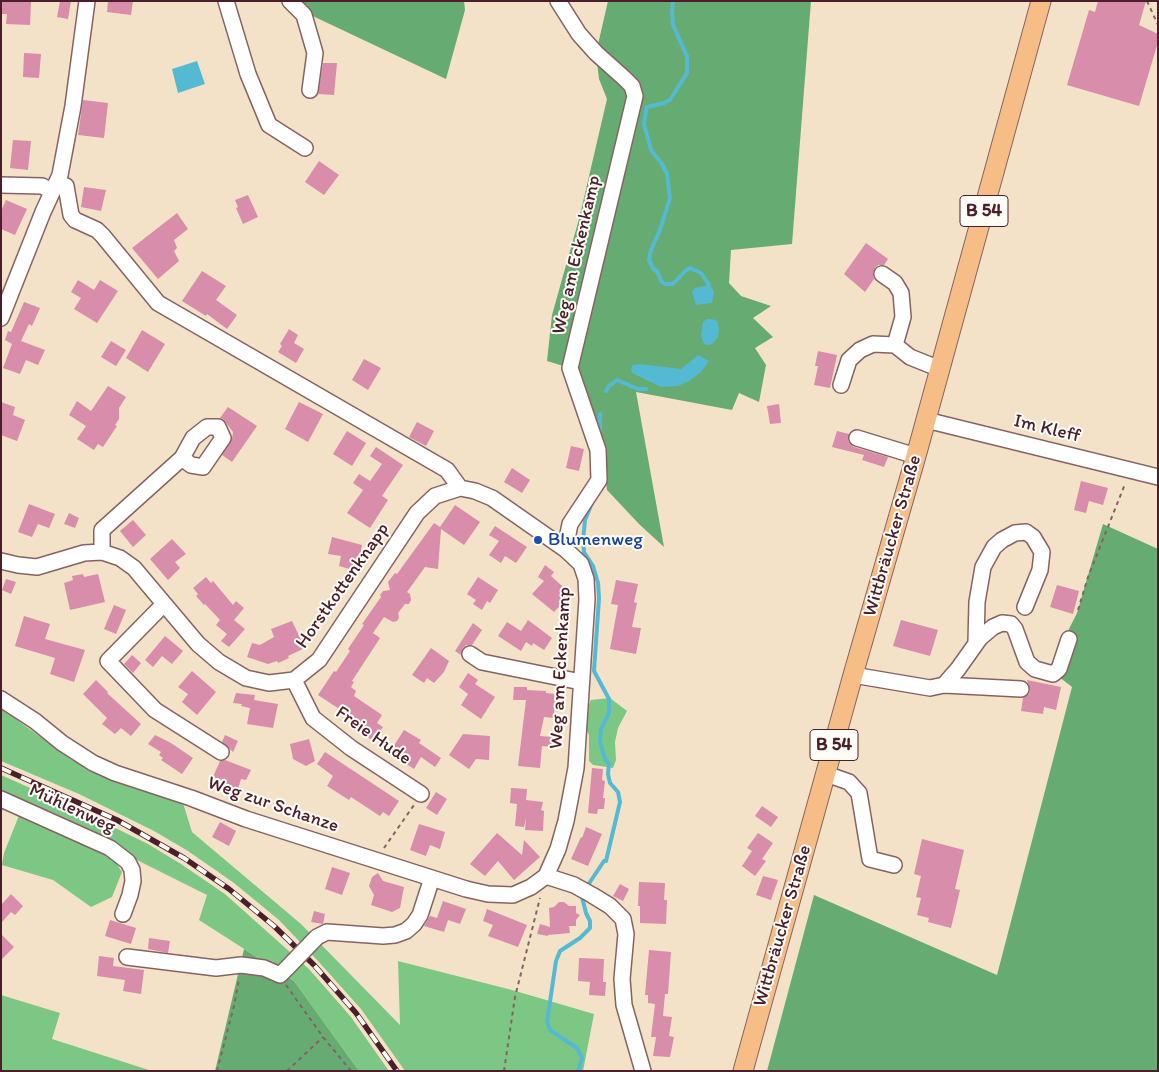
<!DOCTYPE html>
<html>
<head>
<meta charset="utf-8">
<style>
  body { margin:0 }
  #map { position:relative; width:1159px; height:1072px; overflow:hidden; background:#f4e2c8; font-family:Itim,sans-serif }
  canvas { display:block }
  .frame { position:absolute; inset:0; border:2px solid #4a1f2b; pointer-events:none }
</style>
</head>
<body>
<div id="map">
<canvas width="1159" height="1072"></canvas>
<div class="frame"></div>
</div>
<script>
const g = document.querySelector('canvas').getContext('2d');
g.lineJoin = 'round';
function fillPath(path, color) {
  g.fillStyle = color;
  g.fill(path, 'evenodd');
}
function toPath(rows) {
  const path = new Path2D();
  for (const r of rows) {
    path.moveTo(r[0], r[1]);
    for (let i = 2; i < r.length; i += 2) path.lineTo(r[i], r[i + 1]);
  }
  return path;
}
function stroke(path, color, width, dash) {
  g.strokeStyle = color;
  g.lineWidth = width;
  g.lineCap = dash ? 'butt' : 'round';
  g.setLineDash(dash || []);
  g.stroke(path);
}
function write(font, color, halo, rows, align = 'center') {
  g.font = font + ' Itim,sans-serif';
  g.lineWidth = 4;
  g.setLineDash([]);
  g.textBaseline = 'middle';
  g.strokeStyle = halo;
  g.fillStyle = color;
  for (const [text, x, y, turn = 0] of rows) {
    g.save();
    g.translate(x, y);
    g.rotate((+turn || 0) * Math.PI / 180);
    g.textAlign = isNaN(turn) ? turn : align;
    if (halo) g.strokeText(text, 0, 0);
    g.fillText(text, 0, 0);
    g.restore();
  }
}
fillPath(toPath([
  [610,698,627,711,618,728,615,742,616,760,613,768,593,765,589,761,589,735,585,727,586,711,591,700],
  [1,708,70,759,119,782,183,803,192,832,301,924,400,1025,398,961,512,990,594,1014,583,1071,405,1071,361,1009,318,961,279,920,234,883,188,851,154,831,79,794,1,761],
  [1,775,73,807,148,844,181,864,225,894,309,969,351,1017,389,1071,359,1071,294,981,199,920,207,895,129,856,1,796],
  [20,813,108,851,122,872,112,897,91,907,53,880,2,865,4,853],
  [1,995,60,1013,52,1039,152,1071,1,1071]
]), '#7dc785');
fillPath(toPath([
  [291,1,464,1,465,10,446,79,300,10],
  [608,1,811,1,792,244,731,250,729,283,741,296,771,306,753,318,773,337,755,348,766,365,759,402,739,393,732,410,636,392,664,547,639,524,607,490,601,445,570,368,547,361,552,315,579,219,607,99,599,79,596,53],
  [1103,524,1158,549,1158,1071,767,1071,814,895,997,975,1072,687,1049,669,1077,613],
  [244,949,294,981,359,1071,215,1071]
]), '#66ac72');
fillPath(toPath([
  [197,61,205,84,178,93,172,69],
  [709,285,714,291,712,303,696,305,692,292,695,288],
  [707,319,712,319,717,321,719,328,718,337,712,344,708,345,704,344,701,336,703,322],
  [698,355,709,361,701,372,689,381,678,386,661,387,632,373,631,368,633,365,639,364,681,369]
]), '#54bad3');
stroke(toPath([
  [673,1,672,12,673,25,687,56,687,73,670,100,664,103,647,107,646,111,644,124,651,150,662,164,667,174,670,198,660,230,651,250,649,260,653,268,658,273,661,281,665,284,673,284,685,271,690,268,701,273,709,285],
  [606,391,609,386,617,380,638,389,646,389],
  [600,436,600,414],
  [586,888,604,861,606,861,620,802,618,792,610,783,608,774,609,764,605,759,600,742,601,729,609,713,609,699,594,671,599,598,598,583,593,566,584,552,583,541,585,520,592,503],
  [578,1071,582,1058,577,1048,550,1030,547,1022,556,961,560,951,580,938,590,928,590,921,586,913,582,897,583,895]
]), '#54bad3', 4);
fillPath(toPath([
  [1,1,31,1,30,25,6,24,7,14,1,14],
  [60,1,71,1,68,19,57,17],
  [108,1,133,1,131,15,107,12],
  [1098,1,1146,1,1139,25,1158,34,1158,42,1139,106,1067,85,1089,10,1095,12],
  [24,53,41,54,39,78,23,77],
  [323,63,337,63,334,95,318,94],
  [83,100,108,103,104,138,78,135],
  [13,140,31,141,28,170,10,168],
  [319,161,339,175,324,195,305,182],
  [84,187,106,190,101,211,81,207],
  [248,195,258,217,243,224,236,208,238,207,235,200],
  [6,200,27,209,15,235,1,229,1,211],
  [177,213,188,229,174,240,177,248,174,251,179,261,158,279,132,248],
  [866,243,888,259,884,265,878,265,875,268,873,274,874,279,865,292,844,274],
  [202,271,226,286,216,300,237,315,227,329,207,314,206,316,182,301],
  [78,280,94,290,100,280,118,291,97,323,74,309,81,298,71,292],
  [24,302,40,308,32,326,29,324,21,341,45,350,38,365,26,360,20,374,3,368,12,344,5,340,8,331,11,332],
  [289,329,298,335,294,343,304,349,296,363,278,352,282,346,280,344],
  [142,330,165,344,148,372,126,358],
  [111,341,126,350,116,366,101,357],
  [818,351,837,355,830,388,814,385,818,366,815,366],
  [364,359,381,368,368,390,352,380],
  [108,386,126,397,119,408,119,419,115,425,117,426,103,447,98,444,94,450,77,439,86,426,69,415,77,401,91,411],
  [1,402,15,407,13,415,25,420,17,441,1,435],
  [299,402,323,414,308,442,285,429],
  [779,404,781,423,770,424,767,406],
  [228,407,257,426,232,462,222,455,232,439,233,432,223,419,220,418],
  [417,422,434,431,426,446,409,437],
  [347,431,366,443,352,466,333,454],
  [837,431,849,434,848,441,854,447,888,457,884,467,862,460,864,455,832,447],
  [571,446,584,449,579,471,566,468],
  [376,447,403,465,382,496,388,500,370,528,347,513,363,490,353,483,359,474,370,481,382,464,370,456],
  [512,468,530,480,522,493,504,482],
  [1081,481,1108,488,1103,505,1089,501,1086,513,1074,510],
  [29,504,55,514,49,528,38,524,32,537,18,532],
  [455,505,480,522,464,545,441,529,438,569,425,567,407,592,410,594,411,600,409,604,405,604,398,613,399,618,397,621,393,622,384,617,373,633,380,638,352,681,354,682,351,687,356,691,354,696,382,715,377,723,383,727,373,741,352,726,356,720,318,695,334,671,336,672,350,651,348,649,364,625,362,624,381,597,380,595,383,591,390,590,388,582,395,573,397,574,434,523,440,527],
  [69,513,79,518,75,528,64,524],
  [133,520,146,535,133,547,120,531],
  [495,526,527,547,516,563,505,556,501,563,489,555,499,541,489,535],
  [332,537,362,545,357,571,339,566,341,556,328,554],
  [172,539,186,554,175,562,180,568,168,580,150,559],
  [545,565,554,572,551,576,571,594,554,612,532,594,544,581,538,577],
  [83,574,84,577,98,574,105,602,70,610,64,583,73,580,72,576],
  [206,577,211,583,213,581,233,605,236,601,244,608,234,620,245,629,229,647,221,641,227,634,216,625,220,620,205,604,204,605,196,596,198,594,193,588],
  [478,577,498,590,490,603,487,601,482,610,473,604,476,600,467,594],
  [6,579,16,582,11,594,2,590],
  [616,580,638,584,634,602,637,603,632,627,641,628,636,654,610,649,618,605,611,604],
  [1057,585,1079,591,1073,614,1050,607],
  [114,605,126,610,116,634,104,629],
  [24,616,50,624,45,639,85,650,74,682,50,674,55,658,15,646],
  [528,620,552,638,544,650,533,643,532,646,526,642,521,651,498,636,507,622,521,631],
  [901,620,938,630,930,656,893,646],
  [292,621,305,648,288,656,289,658,278,663,277,661,268,664,247,657,252,643,260,645,274,637,271,629],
  [473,623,482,630,472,645,466,645,463,648,461,655,455,651],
  [165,636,183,651,172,664,162,656,153,667,145,660],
  [431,648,449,661,444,672,434,683,427,678,424,683,412,675],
  [132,655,141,663,133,673,124,664],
  [192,671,216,692,197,715,182,702,188,694,178,687],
  [468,673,478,680,475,684,495,697,481,719,461,705,468,694,459,687],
  [96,680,108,692,107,693,141,724,131,736,121,728,115,734,102,724,107,718,83,694],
  [1027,680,1061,687,1056,710,1044,707,1043,714,1021,711,1023,698,1029,694,1030,690],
  [514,687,527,687,527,690,546,691,546,693,555,694,554,718,544,717,540,736,553,737,552,747,542,746,540,768,518,766,526,700,513,700],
  [236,693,255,695,254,700,278,704,273,728,247,724,250,708,241,706,242,704,233,703],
  [404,730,421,740,419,743,441,758,435,767,421,757,414,769,389,753],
  [463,734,490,736,489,760,476,759,469,769,449,755],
  [155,735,171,743,193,758,182,774,161,760,163,758,159,755,161,752,148,744],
  [225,735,238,741,233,752,222,742],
  [309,739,315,761,306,766,293,759,290,744],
  [325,752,399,801,389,816,383,812,380,816,351,797,349,800,327,786,333,776,317,764],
  [225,760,251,770,246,780,241,779,238,789,225,784,226,781,213,777,220,761],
  [592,768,603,769,602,780,605,781,603,798,605,798,604,809,598,809,597,814,588,813],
  [511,788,527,789,526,800,543,802,541,810,544,811,543,831,525,830,526,818,524,827,515,826,517,804,510,803],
  [436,792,447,799,437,815,426,808],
  [762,806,778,817,771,827,755,816],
  [220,822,236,831,229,846,212,837],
  [419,824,445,832,440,849,430,845,426,856,410,850],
  [586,827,602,834,588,866,571,859,581,837,582,838],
  [497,833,522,855,524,840,540,857,514,880,498,861,485,876,470,864],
  [758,833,773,843,762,859,766,861,755,876,742,866,752,851,747,848],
  [922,839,964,850,955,889,960,890,951,928,928,922,929,918,917,915,921,898,916,897,921,876,914,874],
  [332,867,350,873,342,895,325,889],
  [378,873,383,881,404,887,400,908,392,912,371,905,374,895,369,886,372,877],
  [763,876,778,880,771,900,756,895],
  [639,882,665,883,664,900,667,900,666,924,640,923,640,906,638,906],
  [620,884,629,889,623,901,613,896],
  [11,894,23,906,15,915,11,912,1,923,1,905],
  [443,901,466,909,460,924,448,920,444,932,424,926,430,916,437,918],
  [559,902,564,902,569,906,576,906,576,913,580,915,576,920,576,926,569,926,570,933,548,935,548,936,537,934,540,924,550,927,549,908,554,907],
  [487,909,527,925,518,947,488,936,493,925,483,921],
  [314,911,325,914,323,924,311,922],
  [110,920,136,928,131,944,105,936],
  [1,934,14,947,1,960],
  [149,938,170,941,168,953,148,949],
  [649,950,671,952,668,994,665,994,663,1016,672,1017,669,1036,674,1037,670,1057,653,1056,656,1037,651,1037,655,1004,648,1003,648,995,645,995],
  [99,956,114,958,113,966,144,970,141,994,123,991,125,980,97,976],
  [579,958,604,959,603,982,606,982,605,996,589,995,590,982,578,981]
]), '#d88daa');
const minor = toPath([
  [226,1,248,74,269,125,305,148],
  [290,1,304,15,315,53,310,90],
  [558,1,579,34,596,53,624,78,632,86,635,96,570,368,598,450,599,480,570,524,565,549],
  [57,182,66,186,71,215,75,220,97,230,103,236,158,303,447,470,460,488,475,491,492,498,565,549,581,564,586,579,587,599,576,768,566,821,558,849,546,876],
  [1,185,42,186,52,191],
  [882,274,895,283,901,293,903,317,895,345],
  [1,318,43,212,60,175,73,106,87,1],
  [841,385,849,360,860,350,873,344,895,345,910,357,940,369],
  [926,420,1158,477],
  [857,438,916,456],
  [102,552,102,530,182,458,193,438,207,427,218,427,223,438,203,467,191,465,182,458],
  [1,561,18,565,37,567,84,553,102,552,120,558,134,568,198,644,219,662,246,678,269,683,294,680,319,660,417,513,435,496,460,488],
  [164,604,108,661,155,710,221,752],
  [976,642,977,602,983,567,994,547,1002,540,1015,533,1026,532,1033,537,1042,552,1040,570,1025,607],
  [470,654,482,662,581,682],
  [853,675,930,688,944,685,1021,689],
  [294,680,313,718,351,748,421,794],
  [944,685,958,669,980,638,993,627,1002,623,1011,624,1015,629,1027,662,1035,669,1053,674,1059,669,1069,639],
  [1,699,35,721,62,743,93,763,115,773,191,798,246,819,466,889,488,894,513,895,531,887,546,876],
  [826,774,849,782,859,793,870,859,894,865],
  [1,799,110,848,128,862,132,870,133,881,130,895,123,914],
  [546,876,574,885,592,895,610,906,623,919,626,934,622,979,624,1005,643,1071],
  [317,937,327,932,383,936,395,935,406,931,414,924,420,915,432,878],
  [127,957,216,968,241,965,264,968,280,975,288,967]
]);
const major = toPath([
  [743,1071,853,675,916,456,1041,1]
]);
stroke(minor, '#866362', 18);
stroke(major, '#866362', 21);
stroke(toPath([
  [1147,1,1158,25],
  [1078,610,1088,577,1125,484],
  [384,848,414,805],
  [286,985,323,1037,351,1071],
  [217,1071,234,1006,239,979],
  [287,1071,323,1037],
  [504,1071,515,997,540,898]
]), '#866362', 2, [4, 4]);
stroke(minor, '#fff', 15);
stroke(major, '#f6be86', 19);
const rail = toPath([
  [1,768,117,820,184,858,229,889,274,926,314,965,356,1013,397,1071]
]);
stroke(rail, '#4a1f2b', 5.5);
stroke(rail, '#fdfcf7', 4, [11]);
const minorBridge = toPath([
  [288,967,317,937]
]);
stroke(minorBridge, '#866362', 18, []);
stroke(minorBridge, '#fff', 15);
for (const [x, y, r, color] of [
  [538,540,5,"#1a4fb4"]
]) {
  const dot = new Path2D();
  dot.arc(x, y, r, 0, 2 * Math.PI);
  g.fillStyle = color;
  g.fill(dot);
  stroke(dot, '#fdfcf7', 2);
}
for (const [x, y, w] of [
  [984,211,48],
  [834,745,48]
]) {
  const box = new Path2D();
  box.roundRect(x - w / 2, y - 15.5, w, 31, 4);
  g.fillStyle = '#fdfcf7';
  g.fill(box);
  stroke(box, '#4a1f2b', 1);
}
write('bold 18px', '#4a1f2b', null, [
  ["B 54",984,211],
  ["B 54",834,745]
]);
write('19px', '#4a1f2b', '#fdfcf7', [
  ["Weg am Eckenkamp",577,255,-77],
  ["Im Kleff",1047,429,14],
  ["Wittbräucker Straße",893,536,-74],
  ["Horstkottenknapp",343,586,-55],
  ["Weg am Eckenkamp",561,668,-87],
  ["Freie Hude",373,736,35],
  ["Weg zur Schanze",273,805,19],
  ["Mühlenweg",72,809,25],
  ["Wittbräucker Straße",783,926,-74]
]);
write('19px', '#164399', '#fdfcf7', [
  ["Blumenweg",548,540]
], 'left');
</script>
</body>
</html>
